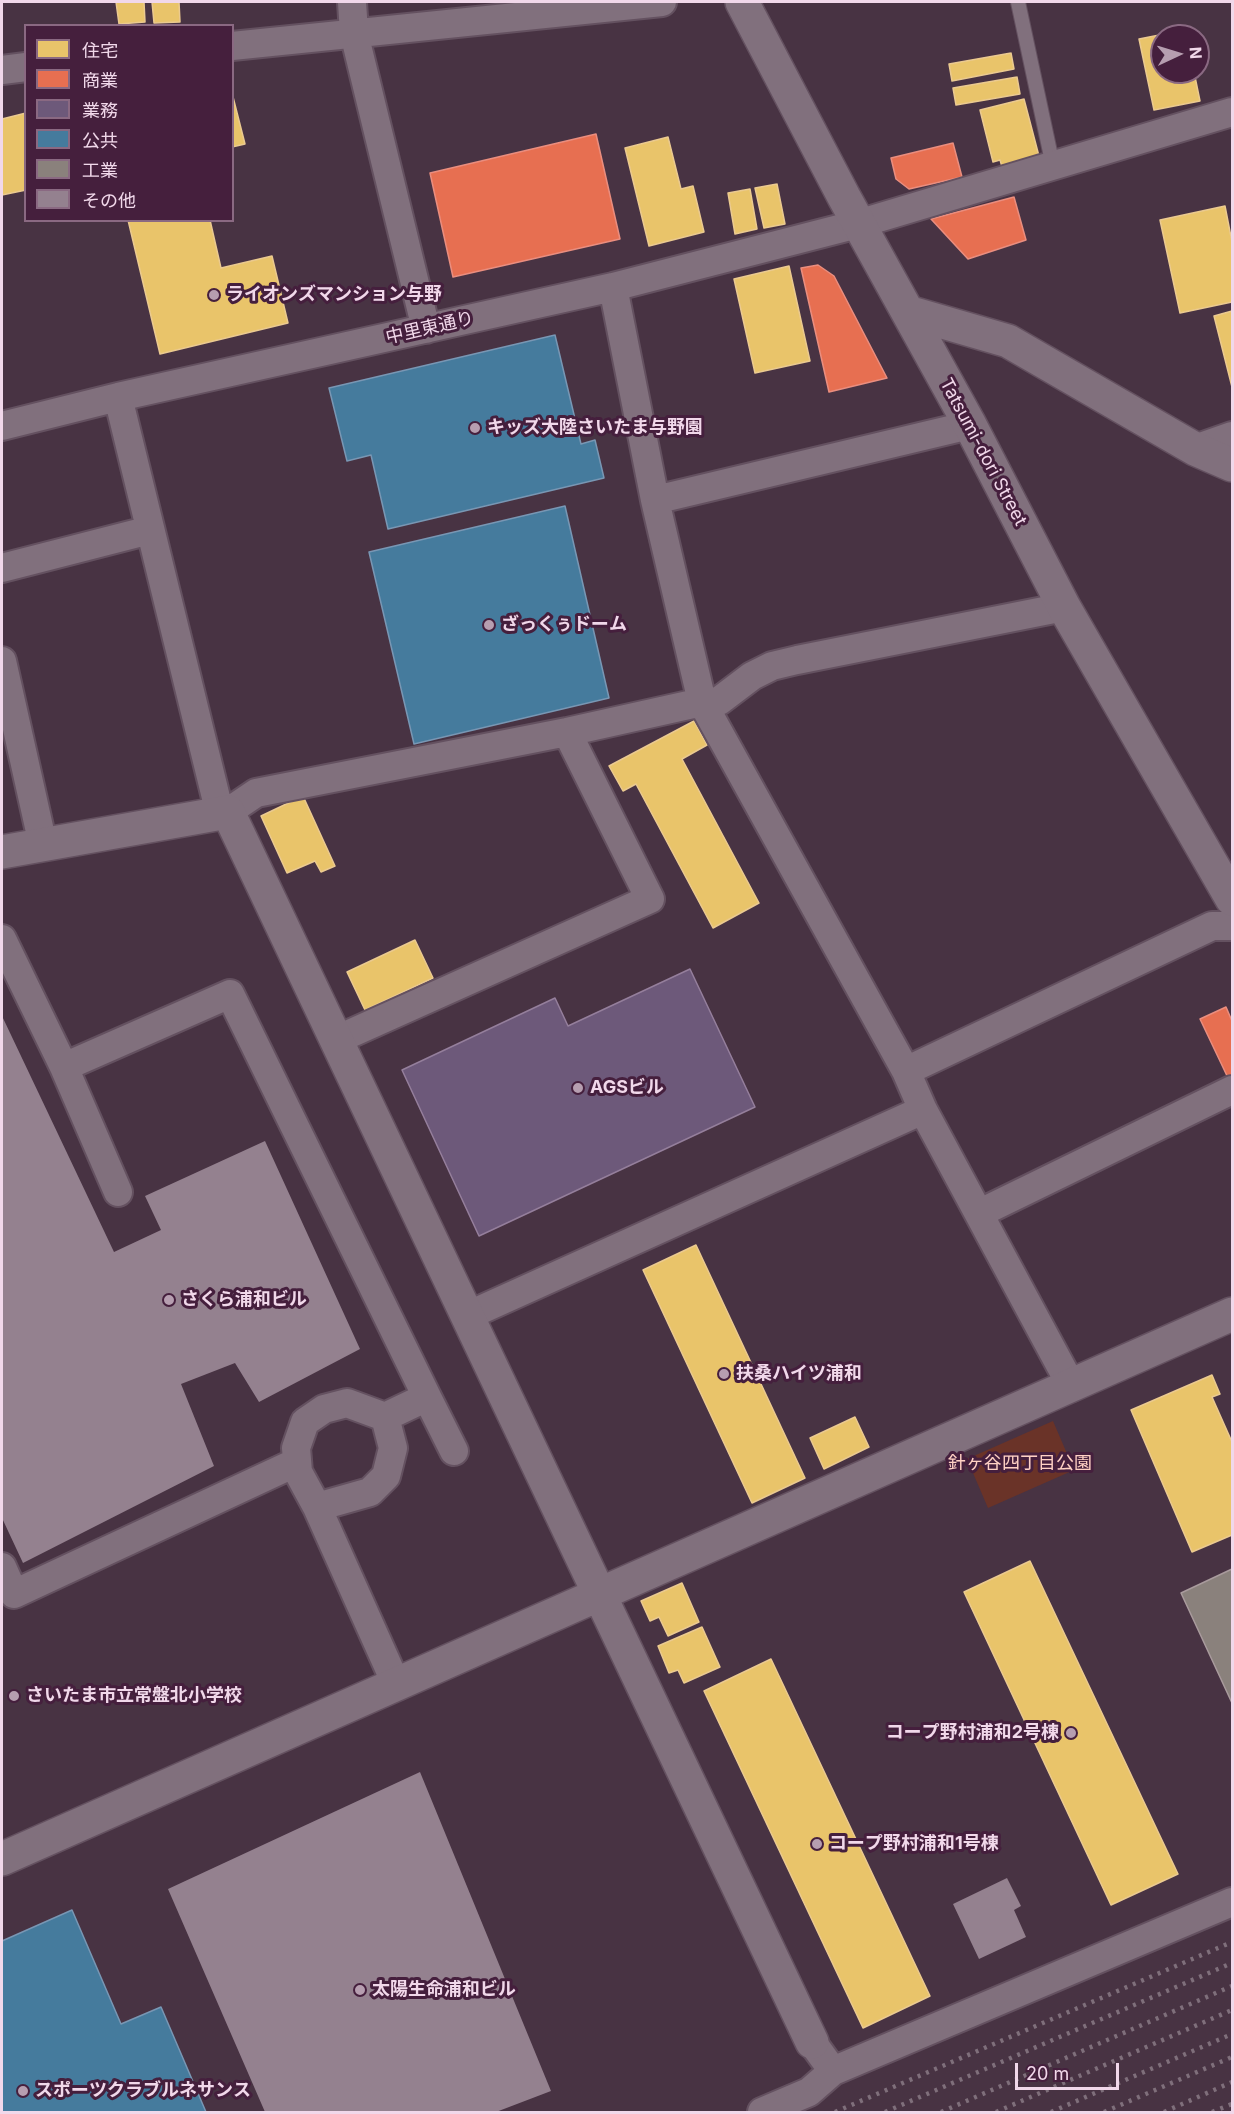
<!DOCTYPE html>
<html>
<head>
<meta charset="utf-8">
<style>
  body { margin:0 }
  #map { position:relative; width:1234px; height:2114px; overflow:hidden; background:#483343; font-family:Inter,"Noto Sans JP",sans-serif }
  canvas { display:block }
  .frame { position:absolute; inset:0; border:3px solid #f1d8ea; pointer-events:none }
  .legend { position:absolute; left:24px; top:24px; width:210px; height:198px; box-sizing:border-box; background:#451f3d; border:2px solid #8a6982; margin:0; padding:8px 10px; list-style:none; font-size:18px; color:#f1d8ea }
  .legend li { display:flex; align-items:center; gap:12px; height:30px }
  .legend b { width:30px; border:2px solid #8a6982 }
  .north { position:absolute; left:1150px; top:24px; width:60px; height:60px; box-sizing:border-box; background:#451f3d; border:2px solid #8a6982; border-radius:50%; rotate:86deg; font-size:16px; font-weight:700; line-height:24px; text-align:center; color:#f1d8ea }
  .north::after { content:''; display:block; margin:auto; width:21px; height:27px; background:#b69eb0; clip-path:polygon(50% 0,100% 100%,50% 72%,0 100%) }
  .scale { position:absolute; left:1015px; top:2063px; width:104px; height:27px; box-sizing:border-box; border:3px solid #f1d8ea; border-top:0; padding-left:8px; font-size:18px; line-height:21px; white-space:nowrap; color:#f1d8ea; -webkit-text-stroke:4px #451f3d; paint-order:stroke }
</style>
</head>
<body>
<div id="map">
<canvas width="1234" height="2114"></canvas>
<div class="frame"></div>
<ul class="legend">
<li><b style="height:16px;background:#e9c46a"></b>住宅</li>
<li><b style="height:16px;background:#e76f51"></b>商業</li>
<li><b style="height:16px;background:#6d597a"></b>業務</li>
<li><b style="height:16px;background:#457b9d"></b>公共</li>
<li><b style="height:16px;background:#8a817c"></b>工業</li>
<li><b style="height:16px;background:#94818f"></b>その他</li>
</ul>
<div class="north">N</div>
<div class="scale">20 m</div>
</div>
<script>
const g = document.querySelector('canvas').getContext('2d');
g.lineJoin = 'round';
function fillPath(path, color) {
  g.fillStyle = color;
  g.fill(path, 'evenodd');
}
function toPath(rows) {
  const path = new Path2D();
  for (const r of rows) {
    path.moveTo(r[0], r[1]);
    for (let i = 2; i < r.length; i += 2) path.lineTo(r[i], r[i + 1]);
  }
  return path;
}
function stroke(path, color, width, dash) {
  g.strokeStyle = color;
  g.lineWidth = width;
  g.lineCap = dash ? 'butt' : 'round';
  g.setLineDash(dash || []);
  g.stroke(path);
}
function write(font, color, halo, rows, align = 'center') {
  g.font = font + ' Inter,"Noto Sans JP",sans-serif';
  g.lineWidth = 6;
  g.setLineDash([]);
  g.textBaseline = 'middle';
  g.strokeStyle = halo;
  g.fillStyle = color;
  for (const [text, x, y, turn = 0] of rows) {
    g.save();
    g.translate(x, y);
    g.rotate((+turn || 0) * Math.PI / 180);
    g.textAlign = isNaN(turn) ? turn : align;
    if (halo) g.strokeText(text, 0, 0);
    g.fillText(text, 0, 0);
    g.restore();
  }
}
fillPath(toPath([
  [1053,1421,1074,1470,988,1508,967,1459]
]), '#6a3328');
const homes = toPath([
  [116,2,144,2,145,22,119,24,116,2],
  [152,2,179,2,180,22,154,23,152,2],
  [1185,30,1186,36,1162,36,1162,72,1194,72,1200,101,1154,110,1139,39,1185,30],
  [1011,53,1014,69,952,81,949,64,1011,53],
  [1017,77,1020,94,956,105,953,88,1017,77],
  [232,93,245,144,232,147,232,93],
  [1024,99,1040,160,1003,170,1000,160,993,162,980,110,1024,99],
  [26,113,26,190,2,195,2,119,26,113],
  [668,137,681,189,693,186,704,232,649,246,625,148,668,137],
  [777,184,785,224,764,228,755,188,777,184],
  [750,189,757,229,735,234,728,193,750,189],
  [1225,206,1232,242,1232,302,1180,313,1160,220,1225,206],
  [128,220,210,220,221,268,272,256,288,323,160,354,128,220],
  [789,266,810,361,755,373,734,279,789,266],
  [1232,311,1232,387,1214,316,1232,311],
  [694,721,707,745,682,759,759,903,713,928,636,784,623,791,609,766,694,721],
  [303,796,335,866,321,872,315,861,287,873,261,816,303,796],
  [415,940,433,978,365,1010,347,972,415,940],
  [696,1245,805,1478,752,1503,643,1270,696,1245],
  [1212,1375,1220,1394,1212,1397,1232,1442,1232,1535,1192,1552,1131,1410,1212,1375],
  [855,1417,869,1447,824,1469,810,1438,855,1417],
  [1030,1561,1178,1874,1111,1905,964,1592,1030,1561],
  [682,1583,699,1622,668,1636,659,1617,650,1621,641,1601,682,1583],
  [702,1627,720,1667,684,1683,678,1670,669,1673,658,1646,702,1627],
  [771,1659,930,1996,863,2028,704,1691,771,1659]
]);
fillPath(homes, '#e9c46a');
stroke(homes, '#ebca90', 1.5);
const shops = toPath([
  [596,134,620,239,453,277,430,173,596,134],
  [953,143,962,177,909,189,896,179,891,158,953,143],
  [1014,197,1026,240,968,259,931,219,1014,197],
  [818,265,834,276,887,378,829,392,801,268,818,265],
  [1226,1007,1232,1021,1232,1078,1229,1080,1200,1019,1226,1007]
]);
fillPath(shops, '#e76f51');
stroke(shops, '#ea8e7f', 1.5);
const offices = toPath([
  [690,969,755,1107,479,1236,402,1070,555,998,568,1026,690,969]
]);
fillPath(offices, '#6d597a');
stroke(offices, '#957f9c', 1.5);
const public = toPath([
  [555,335,581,444,595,440,604,478,388,529,371,455,347,461,329,388,555,335],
  [565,506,609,698,414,744,369,552,565,506],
  [72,1910,121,2024,161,2007,206,2112,2,2112,2,1941,72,1910]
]);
fillPath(public, '#457b9d');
stroke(public, '#7997b4', 1.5);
const industry = toPath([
  [1232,1569,1232,1703,1181,1593,1232,1569]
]);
fillPath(industry, '#8a817c');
stroke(industry, '#a99b9d', 1.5);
fillPath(toPath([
  [2,1016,114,1252,161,1230,145,1196,265,1141,360,1349,259,1402,235,1363,181,1384,214,1466,23,1563,2,1518],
  [420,1772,551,2091,496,2112,265,2112,168,1889],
  [1007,1878,1021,1906,1014,1910,1026,1937,979,1959,953,1904]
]), '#94818f');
const service = toPath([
  [1018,2,1053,166]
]);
const minor = toPath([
  [352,2,354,33,426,329],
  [232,46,662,2],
  [2,70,26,67],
  [613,287,655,500,702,702,906,1071,923,1110,1072,1387],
  [118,397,220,814],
  [2,426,118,397,613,287,858,224,1232,112],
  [1195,449,1232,436],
  [655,500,970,425],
  [2,568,150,530],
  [2,661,43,845],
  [228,812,256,793,567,732,702,702,719,701,752,676,772,666,797,660,1064,607],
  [2,939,64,1067],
  [336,1040,650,899,567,732],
  [906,1071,1212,926,1232,926],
  [118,1192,64,1067,230,994,427,1397,385,1417],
  [980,1213,1232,1090],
  [467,1316,923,1110],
  [427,1397,454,1451],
  [317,1507,298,1472,296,1448,305,1422,324,1409,347,1403,385,1417,393,1448,386,1476,370,1492,317,1507,397,1686],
  [2,1567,14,1594,297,1462],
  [812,2042,833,2071,1232,1902],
  [762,2112,809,2092,833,2071]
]);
const tertiary = toPath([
  [742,2,844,197,970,425,1064,607,1232,899],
  [908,312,1008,341,1195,449,1232,465],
  [2,852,228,812,812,2042],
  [2,1859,1232,1314]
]);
stroke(service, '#645160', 16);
stroke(minor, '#645160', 32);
stroke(tertiary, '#645160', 36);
stroke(service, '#81707d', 14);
stroke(minor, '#81707d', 28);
stroke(tertiary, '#81707d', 33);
stroke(toPath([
  [835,2112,1232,1942],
  [885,2112,1232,1963],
  [941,2112,1232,1986],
  [996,2112,1232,2010],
  [1051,2112,1232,2034],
  [1104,2112,1232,2057],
  [1164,2112,1232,2082],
  [1212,2112,1232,2104]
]), '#7f6f7b', 4.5, [3, 6]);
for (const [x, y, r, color] of [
  [214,295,6,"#b69eb0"],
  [475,428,6,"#b69eb0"],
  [489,625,6,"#b69eb0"],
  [578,1088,6,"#b69eb0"],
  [169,1300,6,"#b69eb0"],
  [724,1374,6,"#b69eb0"],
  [14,1696,6,"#b69eb0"],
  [1071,1733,6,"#b69eb0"],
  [817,1844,6,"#b69eb0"],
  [360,1990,6,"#b69eb0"],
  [23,2091,6,"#b69eb0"]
]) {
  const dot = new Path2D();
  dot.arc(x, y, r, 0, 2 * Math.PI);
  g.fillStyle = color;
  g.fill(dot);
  stroke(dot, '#451f3d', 2);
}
write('bold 18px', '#f1d8ea', '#451f3d', [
  ["ライオンズマンション与野",226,295],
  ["キッズ大陸さいたま与野園",487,428],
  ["ざっくぅドーム",501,625],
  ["AGSビル",590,1088],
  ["さくら浦和ビル",181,1300],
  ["扶桑ハイツ浦和",736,1374],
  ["さいたま市立常盤北小学校",26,1696],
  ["コープ野村浦和2号棟",1059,1733,"right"],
  ["コープ野村浦和1号棟",829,1844],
  ["太陽生命浦和ビル",372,1990],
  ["スポーツクラブルネサンス",35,2091]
], 'left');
write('18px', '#f1d8ea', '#451f3d', [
  ["中里東通り",430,328,-13],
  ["Tatsumi-dori Street",983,452,62]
]);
write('18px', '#ffd1c4', '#451f3d', [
  ["針ヶ谷四丁目公園",1020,1464]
]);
</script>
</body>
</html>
